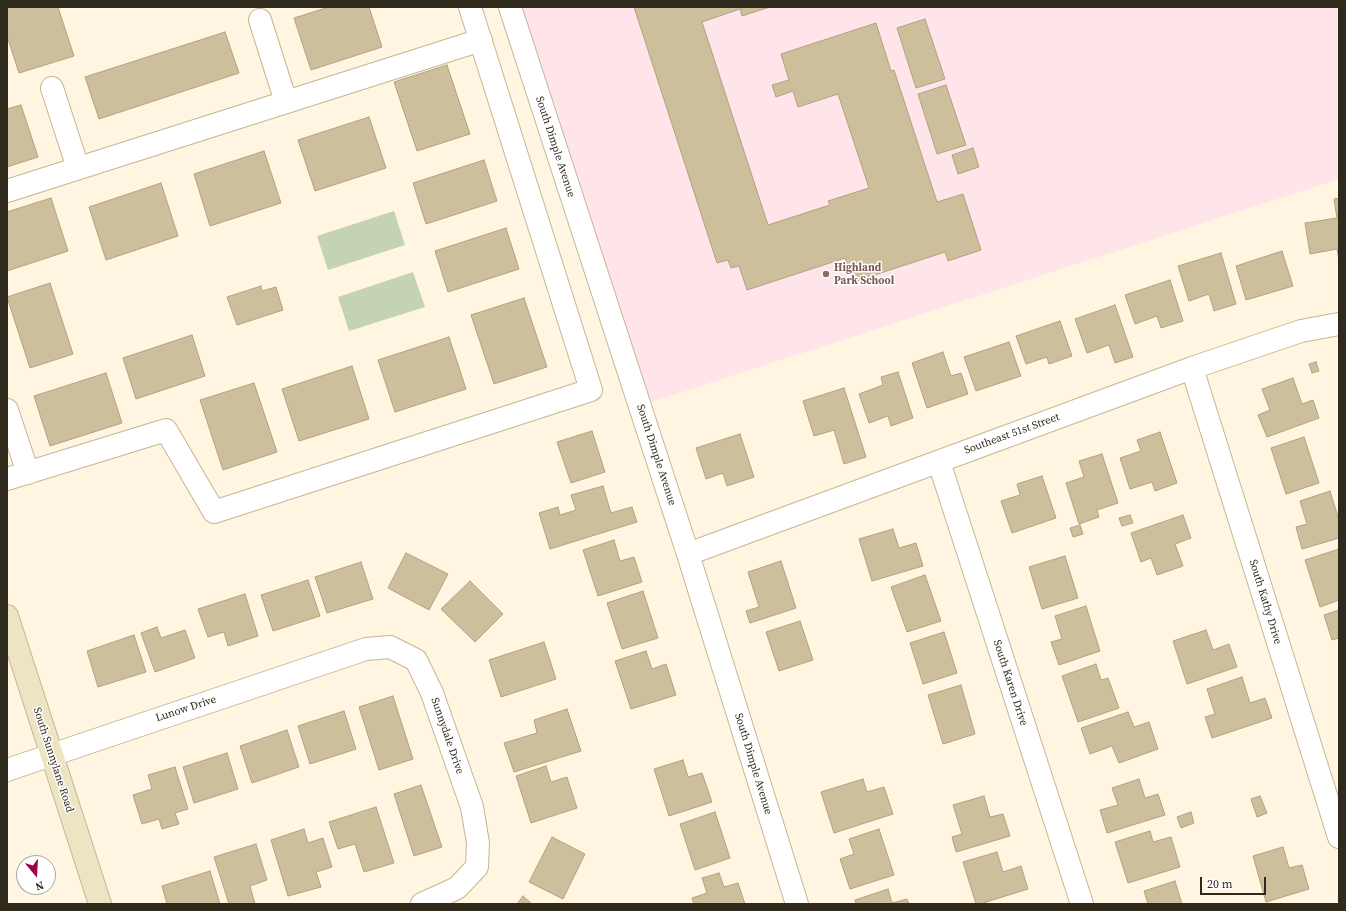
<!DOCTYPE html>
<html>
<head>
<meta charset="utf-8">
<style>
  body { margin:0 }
  #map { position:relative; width:1346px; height:911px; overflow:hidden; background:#fff5e0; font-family:"Source Serif 4",serif }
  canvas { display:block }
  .frame { position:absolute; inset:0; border:8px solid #302a1c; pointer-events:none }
  .north { position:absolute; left:16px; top:855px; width:40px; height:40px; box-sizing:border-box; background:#fff; border:1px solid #acaaa4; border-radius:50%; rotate:162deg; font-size:11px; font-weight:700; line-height:16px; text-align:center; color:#302a1c }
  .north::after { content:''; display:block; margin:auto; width:14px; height:18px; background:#9f0347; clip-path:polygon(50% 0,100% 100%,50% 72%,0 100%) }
  .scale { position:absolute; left:1200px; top:877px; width:66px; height:18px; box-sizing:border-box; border:2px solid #302a1c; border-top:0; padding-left:5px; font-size:12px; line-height:14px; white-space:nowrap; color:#302a1c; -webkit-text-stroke:3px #fff; paint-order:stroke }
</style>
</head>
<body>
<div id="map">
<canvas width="1346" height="911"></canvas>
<div class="frame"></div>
<div class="north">N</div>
<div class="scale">20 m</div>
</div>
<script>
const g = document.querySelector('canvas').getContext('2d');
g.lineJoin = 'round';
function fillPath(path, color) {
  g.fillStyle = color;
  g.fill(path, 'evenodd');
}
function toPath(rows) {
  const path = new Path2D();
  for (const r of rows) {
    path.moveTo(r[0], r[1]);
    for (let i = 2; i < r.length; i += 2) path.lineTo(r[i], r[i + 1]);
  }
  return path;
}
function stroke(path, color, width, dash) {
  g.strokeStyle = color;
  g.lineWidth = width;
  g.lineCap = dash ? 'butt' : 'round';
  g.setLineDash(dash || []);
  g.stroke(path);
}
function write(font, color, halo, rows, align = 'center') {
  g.font = font + ' "Source Serif 4",serif';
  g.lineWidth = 3;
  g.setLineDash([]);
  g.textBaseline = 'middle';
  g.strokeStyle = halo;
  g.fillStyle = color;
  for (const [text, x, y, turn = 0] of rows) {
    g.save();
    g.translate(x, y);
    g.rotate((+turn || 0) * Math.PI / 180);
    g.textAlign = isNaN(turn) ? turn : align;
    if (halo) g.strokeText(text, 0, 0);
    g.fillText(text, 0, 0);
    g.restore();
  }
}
fillPath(toPath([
  [520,7,1339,7,1339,179,648,403]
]), '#ffe4e9');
fillPath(toPath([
  [394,211,405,245,328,270,317,236],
  [413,272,425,307,349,331,338,297]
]), '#c4d4b2');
const building = toPath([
  [7,7,58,7,74,56,19,73,7,36,7,7],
  [329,7,369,7,382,47,311,70,294,18,329,7],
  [634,7,770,7,742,16,740,9,702,22,768,225,830,205,828,201,869,188,838,94,798,107,793,91,776,97,772,85,789,80,781,54,876,23,891,71,894,70,937,202,963,194,981,250,948,261,945,252,853,282,845,258,747,290,739,266,731,268,728,260,717,263,634,7],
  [925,19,945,79,916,88,897,28,925,19],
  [225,32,239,73,99,119,85,77,225,32],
  [447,65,470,134,417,151,394,82,447,65],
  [946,85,966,145,937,154,918,94,946,85],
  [21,105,38,157,7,167,7,109,21,105],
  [369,117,386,168,315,191,298,140,369,117],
  [973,148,979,167,958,174,952,155,973,148],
  [264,151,281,203,210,226,194,174,264,151],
  [484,160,497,201,426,224,413,183,484,160],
  [161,183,178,236,106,260,89,207,161,183],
  [51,198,68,251,7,271,7,212,51,198],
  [1339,198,1339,260,1337,249,1310,254,1305,223,1337,218,1334,199,1339,198],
  [506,228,519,269,448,292,435,251,506,228],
  [1282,251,1293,286,1246,300,1236,266,1282,251],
  [1221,253,1236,304,1214,311,1209,294,1189,301,1178,266,1221,253],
  [1170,280,1183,321,1161,328,1157,316,1135,324,1125,295,1170,280],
  [50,283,73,354,30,368,7,297,50,283],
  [261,286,262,291,276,287,283,310,237,325,227,297,261,286],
  [524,298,547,367,494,384,471,315,524,298],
  [1115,305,1133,357,1115,363,1109,345,1087,353,1075,319,1115,305],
  [1060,321,1072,356,1049,364,1047,357,1026,364,1016,336,1060,321],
  [192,335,205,376,136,399,123,358,192,335],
  [449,337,466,389,395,412,378,360,449,337],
  [1009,342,1021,376,976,391,964,357,1009,342],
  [943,352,951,376,961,373,968,394,927,408,912,363,943,352],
  [1316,362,1319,371,1312,373,1309,364,1316,362],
  [352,366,369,419,299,441,282,389,352,366],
  [898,372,913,418,891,426,888,416,869,423,859,394,883,385,881,377,898,372],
  [106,373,122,423,50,446,34,396,106,373],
  [1293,378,1302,404,1313,400,1319,418,1267,437,1258,415,1270,410,1262,389,1293,378],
  [254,383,277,452,223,470,200,400,254,383],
  [844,388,866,457,844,464,834,430,814,436,803,401,844,388],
  [592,431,605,472,571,483,557,442,592,431],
  [1160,432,1177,483,1155,491,1152,482,1130,489,1120,458,1141,451,1137,440,1160,432],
  [740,434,754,477,727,486,723,473,706,479,696,448,740,434],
  [1304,437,1319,483,1286,494,1271,448,1304,437],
  [1102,454,1118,503,1097,510,1099,517,1079,524,1066,483,1084,477,1079,461,1102,454],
  [1042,476,1056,518,1012,533,1001,501,1020,495,1017,484,1042,476],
  [603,486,611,513,632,507,637,522,550,549,539,513,558,507,560,515,576,510,571,495,603,486],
  [1330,491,1339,520,1339,538,1302,549,1296,527,1307,524,1300,501,1330,491],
  [1130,515,1133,523,1122,526,1119,518,1130,515],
  [1183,515,1191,538,1175,544,1183,566,1157,575,1151,558,1141,562,1131,533,1183,515],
  [1080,525,1083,534,1073,537,1070,528,1080,525],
  [893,529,899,548,916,543,923,566,872,581,859,539,893,529],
  [614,540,620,561,634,557,642,582,598,596,583,550,614,540],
  [1339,549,1339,600,1320,607,1305,560,1339,549],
  [406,553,448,574,429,610,388,588,406,553],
  [1065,556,1078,598,1042,609,1029,567,1065,556],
  [781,561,796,608,750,623,746,611,759,607,748,572,781,561],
  [361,562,373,599,327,613,315,577,361,562],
  [925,575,941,621,907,632,891,587,925,575],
  [308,580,320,616,273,631,261,595,308,580],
  [470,581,503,614,475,642,441,609,470,581],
  [643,591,658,638,622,649,607,603,643,591],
  [245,594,258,636,228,646,224,632,208,637,198,609,245,594],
  [1086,606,1100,651,1059,665,1051,642,1062,639,1055,616,1086,606],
  [1339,610,1339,638,1332,640,1324,615,1339,610],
  [800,621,813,660,779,671,766,632,800,621],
  [157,627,161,638,185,630,195,658,155,672,141,633,157,627],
  [1206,630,1213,650,1229,644,1237,667,1187,684,1173,641,1206,630],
  [944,632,957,673,923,684,910,643,944,632],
  [134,635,146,672,98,687,87,651,134,635],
  [544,642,556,679,501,697,489,660,544,642],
  [646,651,652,669,666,664,676,695,631,709,615,661,646,651],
  [1096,664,1101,680,1108,678,1119,708,1078,722,1062,676,1096,664],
  [1242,677,1250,703,1265,698,1272,718,1212,738,1205,717,1215,714,1207,689,1242,677],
  [961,685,975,734,943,744,928,695,961,685],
  [393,696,413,759,379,770,359,707,393,696],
  [567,709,581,751,514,772,504,743,537,733,534,720,567,709],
  [344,711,356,749,310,764,298,726,344,711],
  [1128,712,1134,727,1149,722,1158,749,1119,763,1112,746,1090,754,1081,728,1128,712],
  [287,730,299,767,252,783,240,746,287,730],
  [227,753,238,789,194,803,183,767,227,753],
  [683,760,688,777,702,773,712,802,669,816,654,769,683,760],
  [546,766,551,782,567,777,577,808,531,823,516,776,546,766],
  [175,767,188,809,175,813,179,824,162,829,159,819,142,824,133,795,152,789,148,775,175,767],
  [863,779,867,792,884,787,893,814,834,833,821,792,863,779],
  [1139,779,1145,798,1158,794,1165,815,1107,833,1100,810,1118,805,1112,788,1139,779],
  [421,785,442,847,414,856,394,794,421,785],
  [984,796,990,817,1003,814,1010,836,956,852,952,837,962,834,953,805,984,796],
  [1260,796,1267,813,1257,817,1251,799,1260,796],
  [376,807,394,863,364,872,355,844,338,849,329,822,376,807],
  [715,812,730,858,695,870,680,824,715,812],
  [1191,812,1194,823,1181,828,1177,817,1191,812],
  [304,829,308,843,323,838,332,867,316,872,321,887,288,896,271,840,304,829],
  [879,829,894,875,850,889,840,859,854,854,849,839,879,829],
  [1150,831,1153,842,1171,837,1180,867,1128,883,1115,842,1150,831],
  [552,837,585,854,563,899,529,882,552,837],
  [256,844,267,880,250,886,255,904,229,904,214,857,256,844],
  [1283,847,1289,868,1302,865,1309,889,1266,902,1253,856,1283,847],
  [997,852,1003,872,1021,866,1028,889,980,904,976,904,963,862,997,852],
  [210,871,220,904,167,904,162,886,210,871],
  [719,873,724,887,738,883,745,904,694,904,692,898,707,893,702,878,719,873],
  [1175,881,1182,904,1148,904,1144,891,1175,881],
  [888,889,892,903,907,899,909,904,856,904,855,900,888,889],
  [523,896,532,904,517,904,523,896]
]);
fillPath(building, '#cebf9c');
stroke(building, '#b1a280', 1);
const minor = toPath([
  [510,7,688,554,797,904],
  [260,20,286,102],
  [52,88,78,168],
  [7,191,481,40],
  [1192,368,1339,837],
  [7,410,28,473],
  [939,462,1082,904],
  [7,479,166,430,214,512,591,390,470,7],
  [688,554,1192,368,1301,331,1339,324],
  [7,770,366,649,390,647,416,660,432,693,472,807,478,843,477,867,457,888,422,904]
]);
const secondary = toPath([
  [7,616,100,904]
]);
stroke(minor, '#c5b694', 24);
stroke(secondary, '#c5b694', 24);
stroke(minor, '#fff', 22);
stroke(secondary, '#ece4c2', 22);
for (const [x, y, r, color] of [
  [826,274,4,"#8d6e63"]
]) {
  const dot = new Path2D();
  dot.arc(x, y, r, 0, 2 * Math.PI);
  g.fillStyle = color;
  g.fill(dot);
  stroke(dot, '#fff', 1.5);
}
write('11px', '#302a1c', '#fff', [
  ["South Dimple Avenue",555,147,72],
  ["Southeast 51st Street",1012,434,-20],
  ["South Dimple Avenue",656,455,72],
  ["South Kathy Drive",1265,602,73],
  ["South Karen Drive",1010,683,72],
  ["Lunow Drive",186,709,-18],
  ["Sunnydale Drive",447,736,71],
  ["South Sunnylane Road",53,760,72],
  ["South Dimple Avenue",753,764,73]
]);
write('bold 11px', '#785e54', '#fff', [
  ["Highland",834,268],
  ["Park School",834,281]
], 'left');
</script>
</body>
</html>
